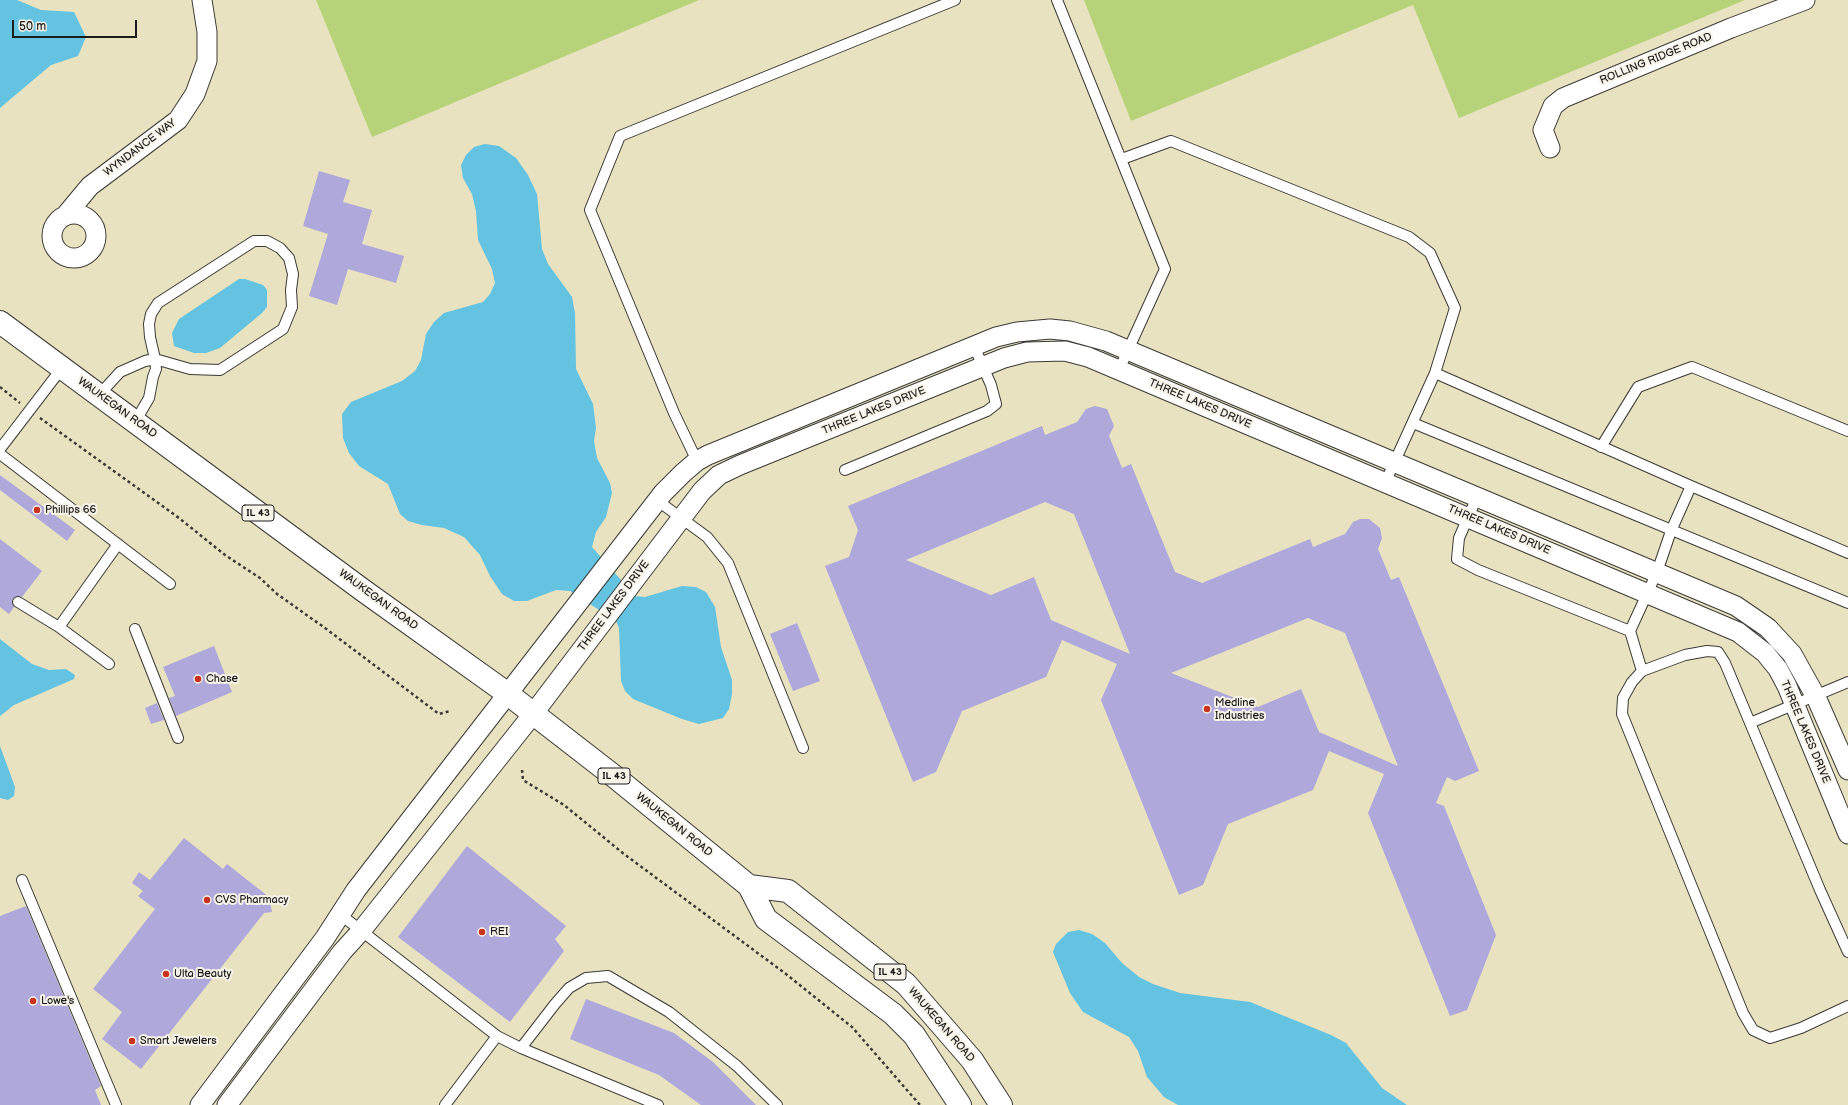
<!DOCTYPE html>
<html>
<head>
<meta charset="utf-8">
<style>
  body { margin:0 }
  #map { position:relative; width:1848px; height:1105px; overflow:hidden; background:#e8e2c0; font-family:"Balsamiq Sans",sans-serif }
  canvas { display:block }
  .scale { position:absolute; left:12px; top:20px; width:125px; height:18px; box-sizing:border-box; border:2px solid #1c1c1c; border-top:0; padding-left:5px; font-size:12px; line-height:14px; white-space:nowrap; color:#1c1c1c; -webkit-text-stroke:3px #f7f3e8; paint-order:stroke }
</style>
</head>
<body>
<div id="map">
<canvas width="1848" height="1105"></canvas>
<div class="scale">50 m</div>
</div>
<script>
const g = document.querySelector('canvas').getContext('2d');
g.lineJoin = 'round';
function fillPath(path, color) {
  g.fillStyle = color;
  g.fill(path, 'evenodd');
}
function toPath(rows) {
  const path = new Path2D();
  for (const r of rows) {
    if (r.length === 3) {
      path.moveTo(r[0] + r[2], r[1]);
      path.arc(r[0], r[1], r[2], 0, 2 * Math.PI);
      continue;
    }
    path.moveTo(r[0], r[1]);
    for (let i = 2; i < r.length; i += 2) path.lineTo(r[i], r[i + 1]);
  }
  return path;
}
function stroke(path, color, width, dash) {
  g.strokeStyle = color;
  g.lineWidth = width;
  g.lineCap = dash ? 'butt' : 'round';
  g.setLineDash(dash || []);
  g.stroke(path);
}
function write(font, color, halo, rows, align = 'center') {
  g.font = font + ' "Balsamiq Sans",sans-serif';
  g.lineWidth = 4;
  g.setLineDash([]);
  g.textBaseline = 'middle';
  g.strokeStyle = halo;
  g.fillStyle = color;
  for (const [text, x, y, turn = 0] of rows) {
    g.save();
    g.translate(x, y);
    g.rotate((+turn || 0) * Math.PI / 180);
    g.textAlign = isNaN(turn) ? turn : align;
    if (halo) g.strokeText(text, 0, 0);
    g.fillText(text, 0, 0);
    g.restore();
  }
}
fillPath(toPath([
  [316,0,699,0,372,137],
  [1084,0,1745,0,1459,118,1413,5,1131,121]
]), '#b7d379');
fillPath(toPath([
  [0,0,17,0,41,10,74,12,86,37,78,56,51,65,0,108],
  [485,144,499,146,516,158,528,175,537,194,542,249,548,264,572,297,575,313,576,369,593,404,596,428,594,441,597,458,610,483,612,493,606,517,596,532,592,547,635,596,645,597,682,586,696,587,706,592,715,607,721,647,732,680,732,694,729,709,723,718,699,724,682,719,633,699,625,691,621,681,619,628,616,621,570,591,556,590,527,601,514,601,502,594,490,576,480,555,464,537,444,528,422,525,408,521,400,514,388,484,359,466,349,453,343,438,342,414,351,402,402,381,415,371,421,360,426,334,434,322,444,313,483,302,490,294,495,283,492,269,478,240,476,211,472,194,463,178,461,165,466,155,474,147],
  [239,279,245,279,263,285,267,290,267,307,262,313,220,348,206,353,194,353,174,346,172,333,179,319],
  [0,639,32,664,49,670,66,669,75,675,74,679,14,705,0,716],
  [0,746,15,787,14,796,8,800,0,798],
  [1079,930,1092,934,1105,943,1122,963,1139,977,1153,984,1180,993,1250,1002,1331,1035,1346,1043,1382,1088,1407,1105,1178,1105,1164,1097,1147,1077,1138,1051,1129,1037,1083,1012,1070,993,1053,952,1056,944,1068,932]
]), '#63c3e1');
fillPath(toPath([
  [319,171,350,180,343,202,372,210,362,244,404,256,396,283,348,269,337,305,309,296,328,234,303,226],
  [1095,406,1107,409,1114,426,1109,436,1122,468,1131,464,1175,572,1202,583,1310,539,1313,547,1345,534,1353,522,1360,519,1369,519,1380,528,1382,538,1378,549,1391,580,1399,577,1479,771,1455,781,1447,777,1436,803,1444,806,1496,935,1467,1010,1450,1016,1368,813,1384,774,1329,751,1313,790,1228,824,1203,885,1179,895,1101,700,1117,664,1062,640,1046,677,962,711,936,772,913,782,825,566,849,557,858,530,848,506,1042,426,1045,435,1077,422,1086,409],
  [1045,502,1074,514,1130,654,1051,620,1034,577,991,595,906,560],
  [1308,618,1345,633,1398,766,1319,732,1301,689,1258,707,1171,673],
  [0,475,75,530,67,541,0,490],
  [0,539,42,571,22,597,18,596,13,598,12,602,14,607,9,614,0,607],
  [797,623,820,681,793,691,770,634],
  [214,646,232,692,176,716,169,698,175,696,163,667],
  [157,703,164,720,151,724,145,708],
  [184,838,223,869,227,864,269,897,272,912,264,913,141,1069,102,1039,122,1012,93,989,155,909,138,896,143,891,132,883,139,872,150,880],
  [467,846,566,926,555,939,564,951,510,1022,398,937],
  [26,906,101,1086,95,1090,101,1105,0,1105,0,916],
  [586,999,674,1033,713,1062,756,1105,701,1105,659,1075,570,1039]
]), '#aea8db');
const lane = toPath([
  [1057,0,1165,269,1119,370],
  [1122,159,1171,141,1409,237,1430,253,1455,308,1435,373,1691,486,1848,553],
  [99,395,120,372,145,361,155,359,190,369,220,370,283,329,292,307,291,290,293,274,289,258,280,248,267,241,254,241,158,303,151,314,149,324,150,337,155,359,156,369,153,377,149,398,135,422],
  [1413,423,1848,603],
  [1601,447,1638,387,1692,367,1848,431],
  [0,449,62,368],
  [0,454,170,584],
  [697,461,674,413,590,210,620,136,955,0],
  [845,470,987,411,996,404,991,385,974,346],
  [1385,483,1435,373],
  [1477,497,1459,538,1457,559,1478,570,1630,631],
  [658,501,707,537,728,563,803,748],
  [18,602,59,627,109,664],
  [59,627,118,544],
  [135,629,178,738],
  [1642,671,1630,631,1657,572,1671,531,1691,486],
  [1750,723,1848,682],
  [22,880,116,1105],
  [341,915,497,1036,521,1048,658,1105],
  [1848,952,1820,890,1725,663,1718,652,1707,651,1685,655,1642,671,1632,682,1623,698,1622,714,1743,1013,1753,1030,1770,1038,1801,1028,1848,1006],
  [521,1048,555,1004,569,988,586,978,608,976,669,1012,737,1066,777,1105],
  [445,1105,497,1036]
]);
const street = toPath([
  [1550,148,1543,130,1553,106,1563,98,1731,28,1805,0],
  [74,236,22],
  [65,216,90,186,178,120,195,94,207,61,207,32,202,0],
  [200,1105,325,938,356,890,663,493,683,473,697,461,708,455,996,337,1017,332,1050,329,1070,331,1106,341,1736,606,1768,628,1792,654,1816,697,1848,770],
  [227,1105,342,952,361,931,533,714,702,491,719,475,740,465,1004,358,1027,352,1065,351,1088,357,1738,632,1765,653,1778,669,1787,686,1848,834]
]);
const primary = toPath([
  [0,322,364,591,508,694,615,777,749,886,766,919,893,1014,914,1035,960,1105],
  [749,886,788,891,906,984,972,1060,1001,1105]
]);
stroke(lane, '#3b3a35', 12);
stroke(street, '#3b3a35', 21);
stroke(primary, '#3b3a35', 24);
stroke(toPath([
  [0,387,20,403],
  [40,418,179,518,225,555,260,578,277,594,325,628,439,714,450,711],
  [522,770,523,780,564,805,624,854,786,974,852,1027,920,1105]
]), '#3b3a35', 2.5, [3, 3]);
stroke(lane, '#fff', 10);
stroke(street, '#fff', 19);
stroke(primary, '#fff', 22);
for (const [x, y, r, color] of [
  [37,510,4,"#c8321e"],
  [198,679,4,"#c8321e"],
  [1207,709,4,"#c8321e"],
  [207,900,4,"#c8321e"],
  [482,932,4,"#c8321e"],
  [166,974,4,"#c8321e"],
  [33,1001,4,"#c8321e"],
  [132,1041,4,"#c8321e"]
]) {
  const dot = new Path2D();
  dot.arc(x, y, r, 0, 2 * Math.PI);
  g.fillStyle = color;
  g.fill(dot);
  stroke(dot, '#f7f3e8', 1.5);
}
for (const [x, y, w] of [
  [258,513,32],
  [614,776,32],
  [890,972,32]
]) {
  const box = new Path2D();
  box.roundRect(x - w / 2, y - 8, w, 16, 3);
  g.fillStyle = '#f7f3e8';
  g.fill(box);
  stroke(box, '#1c1c1c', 1);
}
write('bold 10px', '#1c1c1c', null, [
  ["IL 43",258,513],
  ["IL 43",614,776],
  ["IL 43",890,972]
]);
write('11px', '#1c1c1c', '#f7f3e8', [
  ["ROLLING RIDGE ROAD",1656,59,-22],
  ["WYNDANCE WAY",140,148,-37],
  ["THREE LAKES DRIVE",1200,404,23],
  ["WAUKEGAN ROAD",117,408,36],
  ["THREE LAKES DRIVE",874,411,-22],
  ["THREE LAKES DRIVE",1499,530,23],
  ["WAUKEGAN ROAD",378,600,36],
  ["THREE LAKES DRIVE",614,606,-53],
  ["THREE LAKES DRIVE",1805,732,67],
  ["WAUKEGAN ROAD",674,825,39],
  ["WAUKEGAN ROAD",941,1025,49]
]);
write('11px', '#1c1c1c', '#f7f3e8', [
  ["Phillips 66",45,510],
  ["Chase",206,679],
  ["Medline",1215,703],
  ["Industries",1215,716],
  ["CVS Pharmacy",215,900],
  ["REI",490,932],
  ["Ulta Beauty",174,974],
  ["Lowe's",41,1001],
  ["Smart Jewelers",140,1041]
], 'left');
</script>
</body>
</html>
